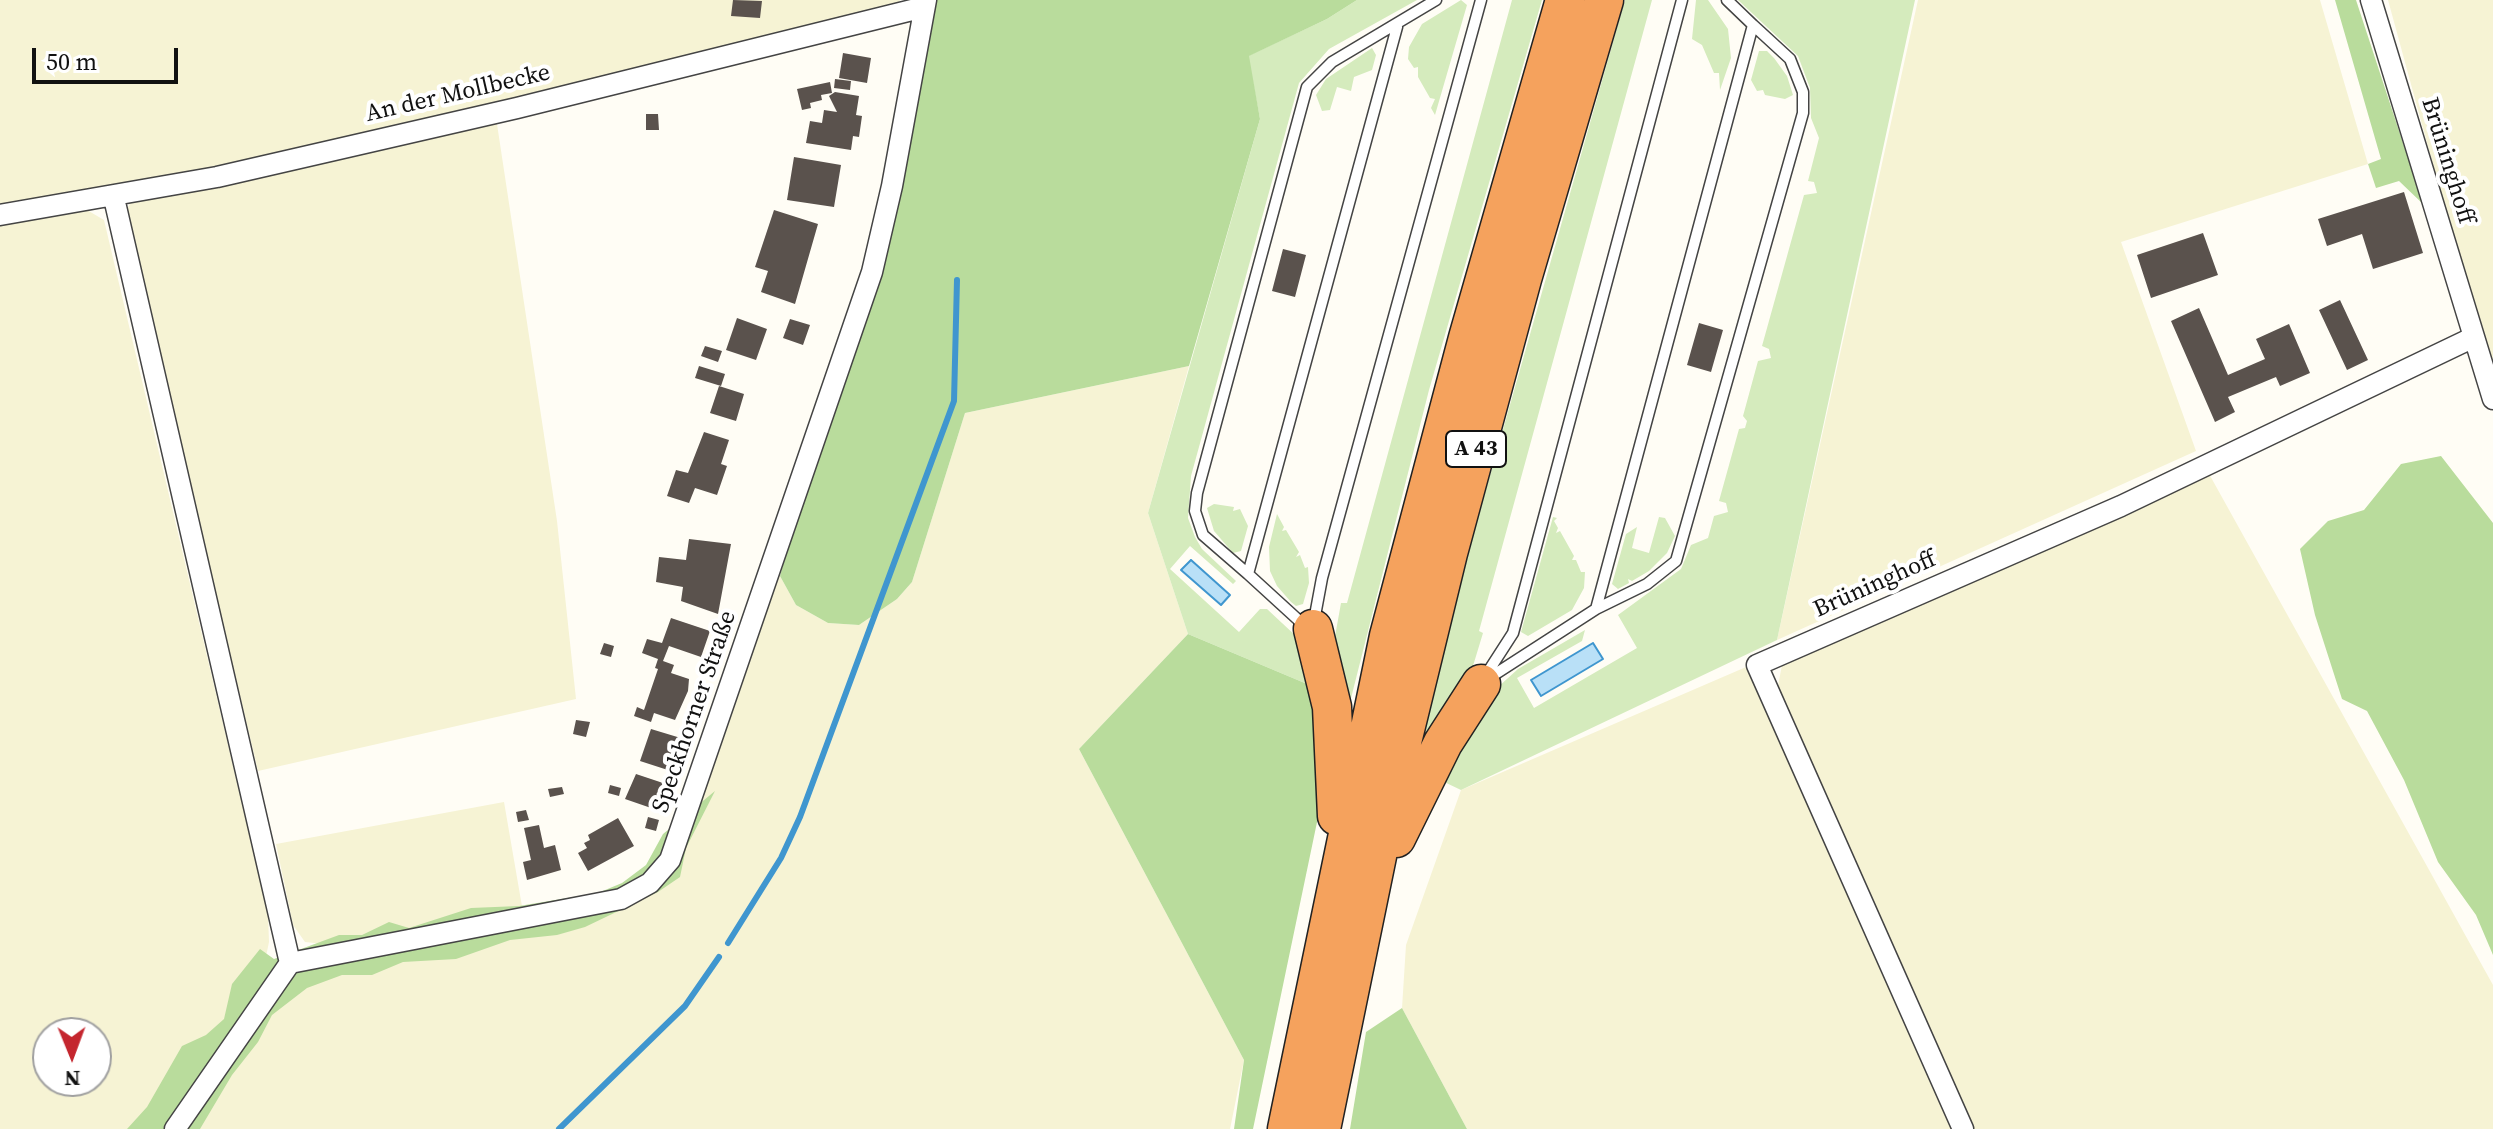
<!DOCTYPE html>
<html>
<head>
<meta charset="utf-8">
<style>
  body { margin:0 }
  #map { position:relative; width:2493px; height:1129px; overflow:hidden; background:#fffdf5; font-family:"Source Serif 4",serif }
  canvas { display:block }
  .north { position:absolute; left:32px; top:1017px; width:80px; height:80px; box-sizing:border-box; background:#fff; border:2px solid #a0a0a0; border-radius:50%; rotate:179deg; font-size:22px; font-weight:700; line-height:32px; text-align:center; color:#111 }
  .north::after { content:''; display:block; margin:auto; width:28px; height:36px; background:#c4262e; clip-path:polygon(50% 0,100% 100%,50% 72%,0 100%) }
  .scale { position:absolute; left:32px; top:48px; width:146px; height:36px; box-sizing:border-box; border:4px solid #111; border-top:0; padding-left:10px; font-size:24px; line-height:28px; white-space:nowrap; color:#111; -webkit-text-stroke:6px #fff; paint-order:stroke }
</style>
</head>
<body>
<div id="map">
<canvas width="2493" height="1129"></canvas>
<div class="north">N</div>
<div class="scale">50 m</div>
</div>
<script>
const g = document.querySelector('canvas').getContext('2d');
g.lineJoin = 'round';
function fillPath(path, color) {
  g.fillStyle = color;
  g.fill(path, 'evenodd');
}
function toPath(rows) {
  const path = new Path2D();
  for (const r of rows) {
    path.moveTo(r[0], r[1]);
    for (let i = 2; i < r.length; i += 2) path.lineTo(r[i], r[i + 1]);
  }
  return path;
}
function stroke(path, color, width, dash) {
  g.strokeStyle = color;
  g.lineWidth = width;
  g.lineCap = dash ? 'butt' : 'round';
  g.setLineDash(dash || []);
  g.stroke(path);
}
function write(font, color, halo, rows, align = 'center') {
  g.font = font + ' "Source Serif 4",serif';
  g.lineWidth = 8;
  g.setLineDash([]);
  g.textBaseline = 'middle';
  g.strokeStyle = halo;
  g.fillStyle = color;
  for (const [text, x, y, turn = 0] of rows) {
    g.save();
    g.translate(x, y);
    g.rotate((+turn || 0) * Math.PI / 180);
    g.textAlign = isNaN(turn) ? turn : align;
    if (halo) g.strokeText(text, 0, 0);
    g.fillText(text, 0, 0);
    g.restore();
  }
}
fillPath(toPath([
  [0,0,900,0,899,3,522,97,206,168,0,206],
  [1918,0,2320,0,2368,164,2121,242,2196,451,1777,640],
  [2388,0,2493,0,2493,360,2468,293],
  [497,124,557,521,576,699,258,771,125,212,131,202],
  [87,210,104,220,268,914,269,942,264,966,158,1129,0,1129,0,223],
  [48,1033,96,1033,96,1081,48,1081],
  [1189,366,1148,513,1188,634,1079,749,1244,1060,1230,1129,182,1129,292,972,399,952,305,942,293,925,276,844,504,802,524,918,618,893,663,855,758,571,780,576,796,605,828,623,859,625,897,599,912,582,965,413],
  [2208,472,2493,985,2493,1129,1971,1129,1776,696,1783,660],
  [1753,664,1955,1129,1467,1129,1402,1008,1406,945,1461,790]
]), '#f6f3d4');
fillPath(toPath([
  [1357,0,1417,0,1329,49,1299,83,1191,476,1188,518,1195,537,1202,549,1236,581,1233,584,1190,546,1170,569,1239,632,1260,609,1267,609,1297,637,1319,689,1188,634,1148,513,1260,119,1248,56,1327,19],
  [1461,0,1467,5,1435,115,1431,108,1435,99,1430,98,1418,77,1418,67,1414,68,1408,59,1409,47,1422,24],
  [1512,0,1542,0,1429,390,1347,714,1334,642,1341,603,1347,603],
  [1625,0,1652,0,1479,631,1483,633,1466,689,1415,765,1475,528],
  [1696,0,1708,0,1728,29,1731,58,1720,90,1719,73,1714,73,1702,45,1692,39],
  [1738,0,1915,0,1777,640,1461,790,1440,780,1497,688,1518,669,1585,630,1582,641,1517,678,1534,708,1637,648,1618,615,1681,569,1691,545,1708,538,1714,516,1728,512,1726,503,1719,501,1739,429,1745,428,1747,421,1743,416,1758,361,1771,358,1769,349,1762,346,1804,195,1817,193,1814,182,1808,181,1819,138,1811,118,1810,88,1798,56],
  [1372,48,1376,55,1372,70,1354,77,1351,91,1337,87,1330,110,1322,111,1316,95,1326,79],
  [1759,51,1767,51,1774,58,1787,76,1793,95,1785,99,1765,95,1763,90,1757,91,1751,80],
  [1214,504,1234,507,1233,511,1240,509,1248,526,1241,551,1233,553,1214,531,1207,508],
  [1277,514,1284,527,1282,531,1286,530,1299,552,1296,557,1300,555,1305,568,1308,567,1309,583,1303,604,1296,606,1291,602,1277,586,1270,571,1269,547],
  [1553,517,1557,518,1554,521,1558,528,1556,533,1560,531,1574,556,1572,560,1576,560,1581,572,1585,572,1584,588,1572,610,1528,636,1521,632],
  [1659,517,1665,518,1675,536,1667,553,1649,571,1632,581,1628,579,1629,583,1618,589,1612,584,1626,534,1637,527,1632,548,1649,553]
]), '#d5ebbd');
fillPath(toPath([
  [936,0,1357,0,1327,19,1249,56,1260,119,1189,366,965,413,912,582,897,599,859,625,828,623,796,605,780,576],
  [2335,0,2356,0,2423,204,2399,181,2376,188,2368,164,2381,159],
  [2441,456,2493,523,2493,955,2476,915,2438,862,2404,780,2367,711,2342,699,2315,615,2300,549,2328,521,2364,510,2401,464],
  [1188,634,1319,689,1326,779,1253,1129,1234,1129,1244,1060,1079,749],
  [715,791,686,848,680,877,658,892,585,927,557,935,510,940,456,959,403,962,372,975,342,975,307,988,272,1015,258,1042,232,1075,200,1129,127,1129,147,1107,182,1046,206,1035,224,1019,232,984,260,949,274,959,339,935,362,935,389,922,409,928,471,908,519,906,598,893,622,883,646,865,663,834],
  [1402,1008,1467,1129,1350,1129,1366,1032]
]), '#b9dc9c');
const water = toPath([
  [1191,560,1230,595,1221,605,1181,570,1191,560],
  [1593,643,1603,659,1541,696,1531,680,1593,643]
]);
fillPath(water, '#b9e0f7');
stroke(water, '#3f96cf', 2);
stroke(toPath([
  [728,943,781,858,800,817,954,401,957,280],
  [559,1129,685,1006,719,957]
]), '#3f96cf', 6);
fillPath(toPath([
  [733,0,762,1,760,18,731,16],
  [843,53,871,58,867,83,839,78],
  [835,79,851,81,850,90,834,88],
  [830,82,832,93,821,95,822,100,810,103,811,108,802,110,797,89],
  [835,92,859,96,856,115,862,116,859,137,853,136,851,150,806,143,810,121,822,123,824,110,837,112,829,96],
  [646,114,658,114,659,130,646,130],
  [794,157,841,165,834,207,787,200],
  [2404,192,2423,253,2373,269,2362,234,2327,246,2318,219],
  [774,210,818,224,795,304,761,292,768,271,755,267],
  [2203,233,2218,275,2151,298,2137,255],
  [1283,249,1306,255,1295,297,1272,291],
  [2340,300,2368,360,2347,370,2319,310],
  [2199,308,2228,375,2265,359,2256,339,2289,324,2310,373,2280,386,2276,377,2228,397,2235,412,2215,422,2171,321],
  [737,318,767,329,756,360,726,350],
  [790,319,810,325,803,345,783,338],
  [1699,323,1723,330,1711,372,1687,365],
  [705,346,722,351,718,362,701,356],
  [699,366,725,374,721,386,695,378],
  [719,386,744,394,736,421,710,413],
  [704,432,729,440,721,464,727,466,717,495,695,488,689,503,667,496,676,470,688,473],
  [689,539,731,544,718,614,681,601,683,587,656,582,659,557,686,560],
  [671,618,710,631,701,657,669,646,663,661,674,665,671,673,689,679,688,691,675,720,654,713,651,722,634,716,637,707,644,710,658,669,655,668,658,659,642,653,647,639,662,643],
  [604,643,614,646,611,657,600,654],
  [576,720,590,722,586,737,573,734],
  [651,729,684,739,674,772,640,761],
  [636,774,663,783,654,809,625,799],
  [610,785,621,788,619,796,608,793],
  [562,787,564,794,550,797,548,789],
  [526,810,529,820,518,822,516,812],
  [648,817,659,820,656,831,645,828],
  [618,818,634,846,588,871,578,853,587,848,584,843,590,840,588,835],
  [539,825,544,848,555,845,561,870,527,880,523,862,531,860,524,828]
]), '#5a524d');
const service = toPath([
  [1248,574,1203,535,1195,511,1197,493,1307,87,1332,62,1436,0],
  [1596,609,1647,584,1676,561,1803,113,1803,92,1790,59,1753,25],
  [1314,621,1322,578,1481,0],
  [1306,627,1248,574,1397,27],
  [1484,678,1513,633,1682,0],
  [1486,680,1596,609,1753,25,1727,0]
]);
const minor = toPath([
  [2371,0,2493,399],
  [114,198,290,963],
  [0,215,217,177,517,108,924,7],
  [175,1129,290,963,621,899,650,883,670,860,872,272,892,186,926,0],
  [1963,1129,1757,665,2121,506,2474,337]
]);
const motorway = toPath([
  [1313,629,1332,707,1337,816],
  [1396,838,1443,743,1481,684],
  [1287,1129,1389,636,1468,338,1565,0],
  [1321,1129,1392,783,1448,553,1522,279,1604,0]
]);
stroke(service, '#444', 13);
stroke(minor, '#444', 23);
stroke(motorway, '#222', 41);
stroke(service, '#fff', 10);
stroke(minor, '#fff', 20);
stroke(motorway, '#f5a25d', 38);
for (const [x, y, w] of [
  [1476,449,60]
]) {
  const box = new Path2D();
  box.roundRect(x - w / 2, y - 18, w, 36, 6);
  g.fillStyle = '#fff';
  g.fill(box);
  stroke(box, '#111', 2);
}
write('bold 22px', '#111', null, [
  ["A 43",1476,449]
]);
write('24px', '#111', '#fff', [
  ["An der Mollbecke",458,94,-13],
  ["Brüninghoff",2447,161,73],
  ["Brüninghoff",1875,585,-24],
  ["Speckhorner Straße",695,712,-71]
]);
</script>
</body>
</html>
